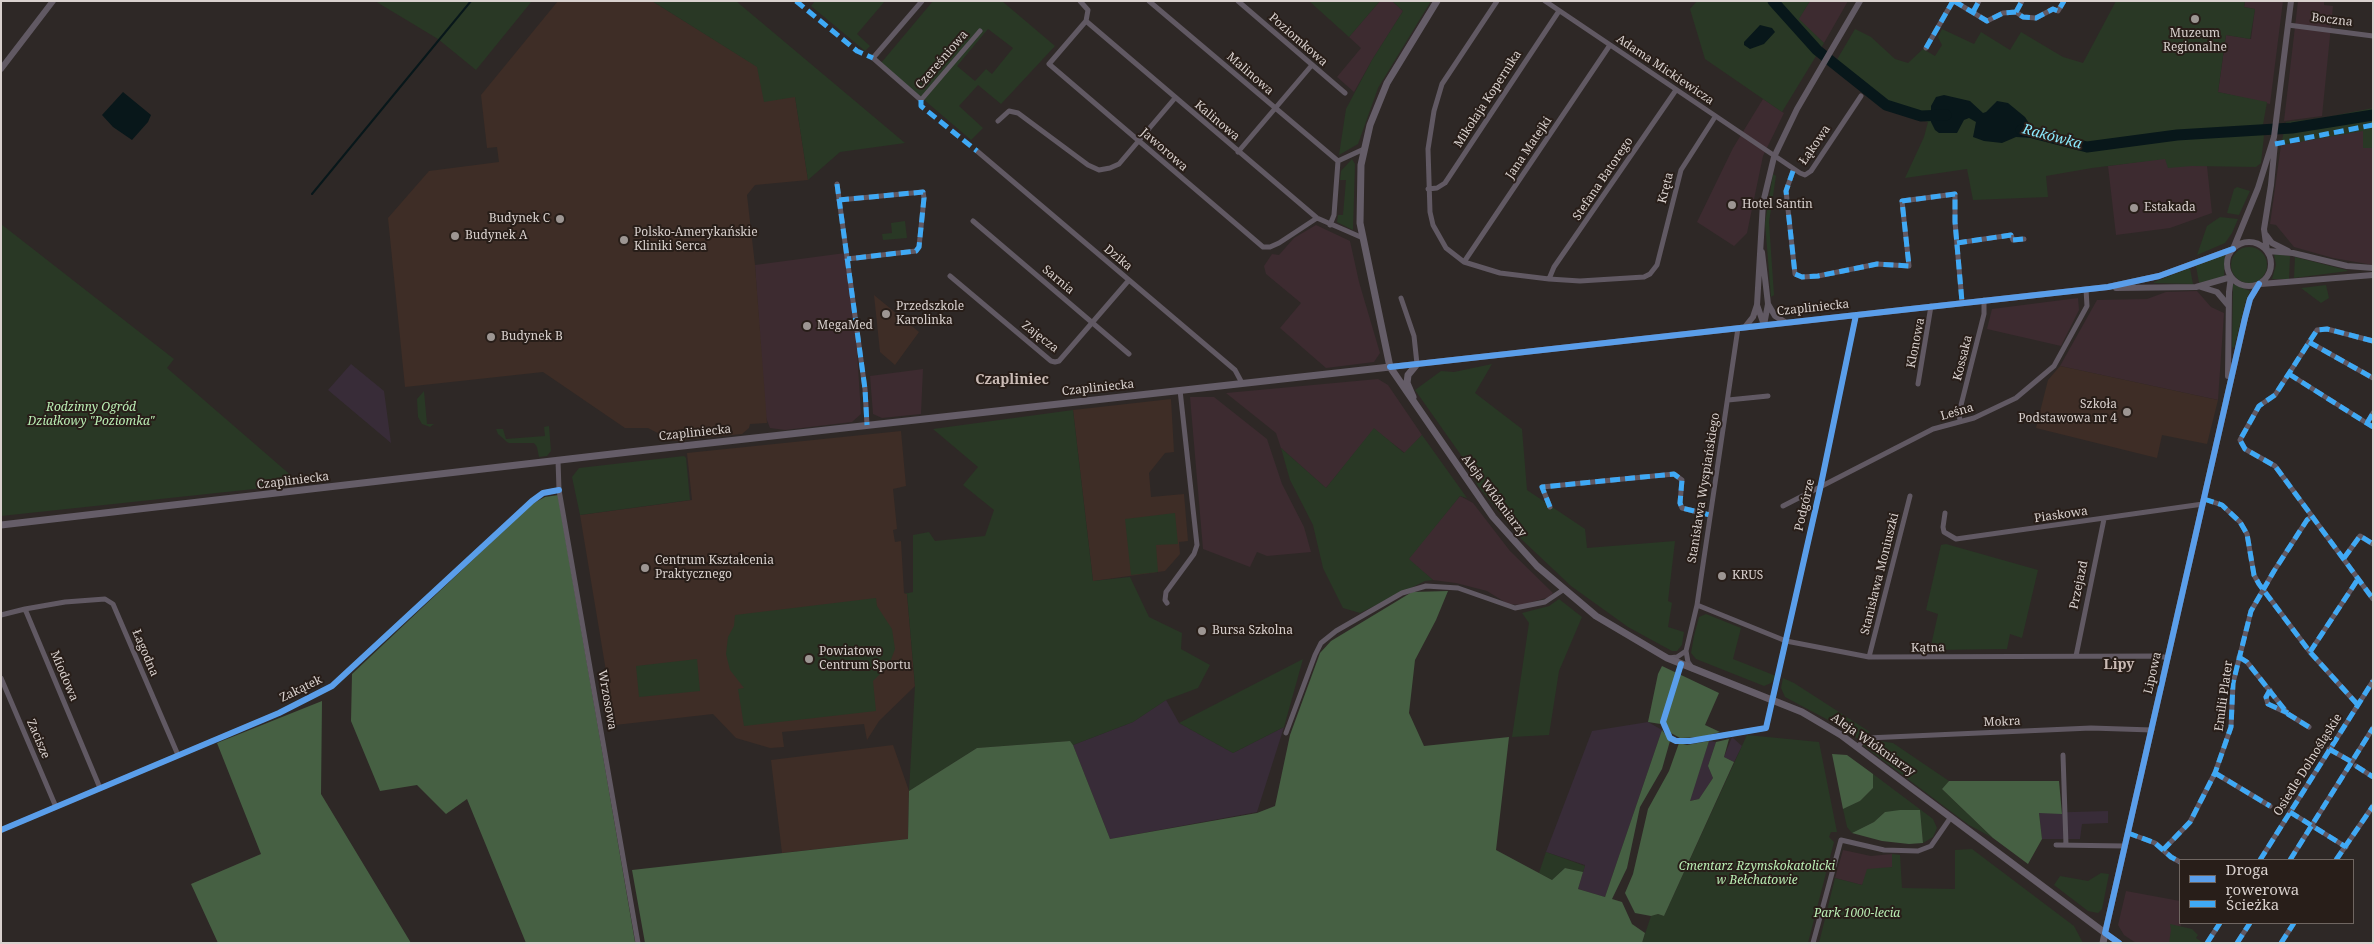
<!DOCTYPE html>
<html>
<head>
<meta charset="utf-8">
<style>
  body { margin:0 }
  #map { position:relative; width:2374px; height:944px; overflow:hidden; background:#2e2826; font-family:"Noto Serif",serif }
  canvas { display:block }
  .frame { position:absolute; inset:0; border:2px solid #d9d1ce; pointer-events:none }
  .legend { position:absolute; left:2179px; top:859px; width:175px; height:65px; box-sizing:border-box; background:#281e19; border:1px solid #6f6661; margin:0; padding:6px 9px; list-style:none; font-size:15px; color:#d9d1ce }
  .legend li { display:flex; align-items:center; gap:10px; height:25px }
  .legend b { width:25px; border:1px solid #6f6661 }
</style>
</head>
<body>
<div id="map">
<canvas width="2374" height="944"></canvas>
<div class="frame"></div>
<ul class="legend">
<li><b style="height:6px;background:#5a9eea"></b>Droga rowerowa</li>
<li><b style="height:6px;background:#3fa9f5"></b>Ścieżka</li>
</ul>
</div>
<script>
const g = document.querySelector('canvas').getContext('2d');
g.lineJoin = 'round';
function fillPath(path, color) {
  g.fillStyle = color;
  g.fill(path, 'evenodd');
}
function toPath(rows) {
  const path = new Path2D();
  for (const r of rows) {
    if (r.length === 3) {
      path.moveTo(r[0] + r[2], r[1]);
      path.arc(r[0], r[1], r[2], 0, 2 * Math.PI);
      continue;
    }
    path.moveTo(r[0], r[1]);
    for (let i = 2; i < r.length; i += 2) path.lineTo(r[i], r[i + 1]);
  }
  return path;
}
function stroke(path, color, width, dash) {
  g.strokeStyle = color;
  g.lineWidth = width;
  g.lineCap = dash ? 'butt' : 'round';
  g.setLineDash(dash || []);
  g.stroke(path);
}
function write(font, color, halo, rows, align = 'center') {
  g.font = font + ' "Noto Serif",serif';
  g.lineWidth = 4;
  g.setLineDash([]);
  g.textBaseline = 'middle';
  g.strokeStyle = halo;
  g.fillStyle = color;
  for (const [text, x, y, turn = 0] of rows) {
    g.save();
    g.translate(x, y);
    g.rotate((+turn || 0) * Math.PI / 180);
    g.textAlign = isNaN(turn) ? turn : align;
    if (halo) g.strokeText(text, 0, 0);
    g.fillText(text, 0, 0);
    g.restore();
  }
}
fillPath(toPath([
  [1380,1,1392,1,1403,11,1372,60,1354,92,1337,77,1361,48,1349,37],
  [1810,1,1848,1,1824,43,1798,19],
  [2245,1,2283,1,2270,104,2218,92,2226,35,2251,39,2255,9,2244,7],
  [2298,1,2324,1,2324,5,2333,6,2322,116,2284,121],
  [1763,99,1784,113,1763,156,1747,233,1734,246,1697,222,1733,148],
  [2364,130,2364,148,2373,148,2373,265,2333,258,2294,247,2276,225,2270,224,2281,145],
  [2166,158,2192,166,2207,166,2212,213,2170,228,2116,235,2108,166],
  [1316,225,1350,241,1359,282,1380,353,1374,362,1326,368,1280,328,1301,303,1266,274,1264,266,1272,254,1279,255,1294,238],
  [845,253,856,334,861,414,852,422,785,430,770,428,765,415,755,265],
  [2197,291,2211,307,2224,313,2218,400,2060,366,2097,300,2147,299,2166,292],
  [2078,298,2079,310,2061,346,1987,329,1992,309],
  [923,369,921,414,882,418,873,414,870,376],
  [1378,379,1388,385,1422,435,1405,453,1374,429,1326,488,1281,448,1276,433,1226,393],
  [1190,397,1214,397,1267,439,1282,484,1304,527,1311,552,1267,556,1257,552,1250,567,1203,549],
  [1460,496,1473,503,1510,551,1553,593,1550,597,1521,605,1508,604,1487,591,1456,583,1433,580,1408,559],
  [1843,850,1871,856,1892,854,1892,867,1862,885,1835,878],
  [2126,891,2180,901,2181,923,2178,943,2136,943,2124,935,2118,925]
]), '#3d2b30');
fillPath(toPath([
  [351,364,384,391,391,443,328,390],
  [1166,700,1179,723,1233,753,1284,727,1257,812,1110,839,1073,745,1133,722],
  [1648,722,1662,730,1605,897,1578,889,1585,865,1546,852,1592,731],
  [1732,737,1742,746,1734,762,1724,757],
  [1709,741,1716,742,1708,766,1713,778,1699,799,1689,801],
  [2108,811,2108,823,2082,824,2080,839,2042,839,2039,813]
]), '#382c38');
fillPath(toPath([
  [558,1,652,1,758,67,795,96,808,180,755,185,747,195,755,265,767,423,750,424,749,428,742,434,673,441,648,428,625,428,543,372,405,387,388,218,429,171,499,162,497,147,487,148,481,95],
  [874,295,919,332,895,365,880,352],
  [2060,366,2218,400,2207,444,2162,435,2157,458,2036,428,2048,380],
  [1171,399,1174,452,1165,453,1149,473,1151,497,1184,494,1188,541,1179,542,1180,554,1165,571,1093,581,1073,410],
  [901,431,906,486,893,489,897,529,893,530,895,542,901,541,904,593,907,594,915,686,879,721,867,740,864,724,782,732,784,747,770,748,736,738,713,714,615,725,580,515,692,500,687,453],
  [893,745,909,791,908,839,782,853,771,760]
]), '#3e2d26');
fillPath(toPath([
  [375,1,532,1,476,70,438,39],
  [652,1,736,1,905,143,840,152,808,180,795,97,764,102,757,67],
  [815,1,885,1,857,34,870,46,865,51,811,6],
  [933,1,1002,1,1055,46,1001,104,978,85,959,106,983,128,971,140,881,63],
  [988,29,1013,48,992,74,986,69,975,81,957,66],
  [1309,1,1380,1,1349,37],
  [1392,1,1431,1,1378,88,1358,144,1339,155,1346,109,1372,60,1403,11],
  [1697,1,1810,1,1799,19,1824,43,1782,112,1705,59,1690,9],
  [2116,1,2245,1,2244,7,2255,9,2250,39,2226,35,2218,92,2267,102,2262,130,2264,136,2261,163,2256,167,2192,166,2168,168,2165,159,2092,168,2046,176,2048,197,1973,200,1967,169,1905,178,1924,137,1928,122,1885,110,1832,68,1855,29,1871,37,1895,59,1908,63,1923,49,1935,56,1942,45,1938,37,1942,29,1974,44,1981,32,2010,50,2021,32,2063,57,2083,63],
  [2373,108,2373,148,2363,148,2363,131,2281,145,2286,122,2322,118],
  [1352,159,1355,164,1353,230,1337,222,1338,215,1343,215,1346,180,1340,180,1341,171],
  [1773,174,1776,176,1769,222,1774,295,1771,297,1765,223],
  [2237,187,2250,191,2239,215,2227,213,2234,189],
  [2220,217,2238,219,2232,233,2225,243,2197,255,2207,226],
  [905,221,907,238,883,240,882,234,892,233,891,223],
  [1,224,174,359,167,368,301,484,1,516],
  [2249,265,18],
  [2274,254,2290,256,2289,279,2272,279,2276,265],
  [2223,255,2225,256,2224,277,2199,283,2196,266],
  [2295,257,2346,270,2348,271,2294,278],
  [2190,268,2193,284,2154,283,2154,282],
  [2233,284,2250,291,2246,300,2234,348,2232,347],
  [2326,285,2329,298,2321,303,2301,288],
  [1492,364,1475,393,1522,429,1527,490,1585,529,1587,548,1675,541,1668,601,1672,603,1668,627,1684,632,1682,645,1677,651,1672,651,1628,627,1571,586,1518,536,1478,486,1463,458,1415,390,1441,371,1454,372],
  [424,391,427,424,434,424,430,427,422,424,418,417,417,399],
  [1073,410,1093,581,1130,577,1149,617,1182,633,1181,649,1210,665,1198,688,1166,700,1133,722,1073,745,1069,741,977,748,909,791,915,686,907,594,904,594,913,592,913,535,929,532,935,541,985,536,994,510,963,485,978,467,933,429],
  [549,426,551,451,547,456,539,457,537,447,534,443,509,443,507,442,498,434,496,429,503,429,506,439,545,436,544,427],
  [1374,428,1404,453,1422,435,1467,498,1460,496,1409,559,1433,580,1425,581,1360,613,1343,608,1323,568,1313,525,1290,480,1281,448,1326,488],
  [684,456,686,458,690,500,580,515,572,477,579,468],
  [1175,513,1178,544,1156,545,1158,572,1131,575,1125,519],
  [1946,544,2038,570,2022,638,2010,634,2007,649,1930,650,1938,614,1926,610,1941,545],
  [876,598,877,606,892,629,895,649,889,665,873,681,876,711,744,726,738,689,744,688,730,670,726,654,728,637,734,626,735,615],
  [1559,599,1582,617,1559,671,1549,735,1512,737,1529,623,1522,613,1549,606],
  [1706,614,1741,628,1733,659,1776,676,1771,683,1764,686,1696,659,1691,653,1694,636,1699,617],
  [697,659,700,691,639,697,636,666],
  [1303,659,1284,727,1233,753,1179,723],
  [1783,678,1794,683,1870,732,1858,739,1830,721,1785,697,1781,688],
  [1747,735,1819,742,1837,832,1831,832,1829,837,1834,842,1808,943,1642,943,1651,916,1658,914,1664,916],
  [1873,740,1893,743,1949,781,1942,789,1993,838,1969,825,1860,743],
  [1873,774,1933,819,1937,828,1933,837,1923,843,1920,810,1885,812,1874,822,1852,833,1847,827,1843,809,1860,801,1873,788],
  [1972,849,2074,926,2083,943,1819,943,1835,878,1862,885,1867,869,1892,867,1892,854,1900,855,1902,888,1955,889,1955,850],
  [1546,852,1585,866,1583,872,1565,868,1552,880,1539,873],
  [2101,873,2109,874,2102,909,2098,913,2088,911,2054,885,2060,876,2088,881],
  [2170,924,2192,929,2198,935,2196,938,2202,942,2169,943,2171,930]
]), '#293825');
fillPath(toPath([
  [558,495,635,942,634,943,526,943,467,799,446,814,417,785,380,791,351,721,352,674,532,504,545,497],
  [1448,591,1436,620,1415,660,1409,713,1424,746,1509,737,1496,850,1552,880,1565,868,1583,872,1578,889,1605,897,1662,730,1670,741,1662,769,1640,807,1627,868,1612,899,1622,902,1632,924,1645,933,1642,943,645,943,632,870,908,839,909,791,977,748,1070,741,1073,745,1110,839,1257,813,1275,806,1290,735,1320,653,1331,641,1412,592],
  [1662,666,1719,693,1705,725,1720,732,1702,737,1680,738,1671,733,1667,725,1648,722,1658,674],
  [322,701,321,794,411,943,218,943,191,884,261,854,217,743],
  [1729,739,1724,757,1734,762,1664,916,1658,914,1651,916,1635,913,1625,893,1633,874,1648,809,1669,771,1679,743,1687,745,1709,741,1690,801,1699,799,1713,778,1708,766,1716,742],
  [1832,754,1847,755,1873,774,1873,788,1860,801,1843,809],
  [1949,781,2059,781,2062,814,2039,813,2042,839,2028,864,1993,838,1942,789],
  [1900,810,1920,810,1923,843,1909,844,1882,841,1852,833,1874,822,1885,812]
]), '#466043');
fillPath(toPath([
  [1760,25,1772,28,1775,32,1764,44,1750,49,1744,45,1744,42],
  [123,92,151,115,148,122,132,140,113,127,102,115],
  [1944,95,1970,101,1983,113,1986,112,1997,101,2008,103,2025,117,2036,134,2034,138,2016,137,2002,143,1984,141,1973,137,1976,122,1969,118,1964,120,1957,133,1939,133,1935,130,1931,122,1931,106,1936,97]
]), '#08171a');
stroke(toPath([
  [312,194,471,1]
]), '#08171a', 2);
stroke(toPath([
  [1773,1,1817,50,1886,105,1921,116,1946,115],
  [2021,130,2087,147,2177,135,2292,128,2373,115]
]), '#08171a', 11);
stroke(toPath([
  [922,1,873,58,921,100,980,31],
  [1080,1,1088,10,1086,21,1317,218,1363,238],
  [1149,1,1338,161],
  [1238,1,1345,93],
  [1497,1,1442,84,1434,111,1428,149,1430,212,1433,225,1446,248,1464,262,1500,273,1549,279,1580,281,1644,277,1650,274,1657,265,1681,170,1715,117],
  [1545,1,1800,173,1805,175,1811,171,1861,96],
  [1954,1,1987,21,2003,13,2016,12,2023,17,2036,18,2053,9,2058,11,2064,1],
  [1973,12,1979,1],
  [2016,12,2022,1],
  [1086,21,1049,64,1139,141,1263,247,1270,247,1279,243,1317,218],
  [2288,25,2373,36],
  [1926,48,1953,1],
  [998,121,1009,111,1018,113,1088,165,1099,170,1110,168,1119,164,1175,98],
  [977,151,1235,370,1242,383],
  [1238,152,1312,65],
  [1793,171,1786,191,1787,200,1795,274,1802,277,1818,276,1877,264,1909,266,1902,201,1955,194,1955,222,1962,302],
  [837,184,865,389,867,425],
  [1428,189,1437,188,1445,183,1559,11],
  [839,200,923,192,924,198,919,247,916,251,847,259],
  [973,221,1129,354],
  [1330,225,1334,215,1338,161,1364,149],
  [1957,243,2011,235,2013,240,2024,239],
  [1464,262,1610,45],
  [950,276,1051,361,1055,362,1059,361,1129,280],
  [1549,279,1554,267,1676,90],
  [1401,298,1414,336,1417,364],
  [2373,341,2327,329,2317,330,2275,395,2259,406,2240,440,2245,449,2275,466,2373,599],
  [2309,342,2373,378],
  [2289,374,2373,427],
  [1918,384,1931,306],
  [1728,400,1768,396],
  [1960,421,1959,413,1984,314,1984,300],
  [2367,423,2373,413],
  [558,460,559,490,638,943],
  [2204,499,2222,505,2240,522,2247,534,2254,575,2259,584,2310,652,2357,704],
  [1783,506,1933,429,1974,418,2016,398,2054,366,2087,306,2086,289],
  [1550,507,1542,487,1674,474,1682,480,1680,503,1682,508,1710,515],
  [1945,513,1943,527,1944,532,1956,539,2203,504],
  [2344,558,2360,536,2373,544],
  [1167,603,1165,600,1166,592,1194,554,1197,545,1180,390],
  [1697,605,1786,641,1869,657,2159,656,2168,658],
  [1,615,25,609],
  [2310,652,2358,579],
  [2076,656,2104,519],
  [1869,657,1910,496],
  [2239,657,2247,662,2288,714,2309,727],
  [1668,658,1677,657,1686,651],
  [1681,664,1663,722,1670,738,1676,741,1690,741,1766,728,1820,489,1856,315],
  [1693,669,1688,662,1686,651,1697,605,1738,328],
  [1,678,56,807],
  [2270,690,2266,697,2268,704,2287,713],
  [1286,733,1315,655,1321,643,1336,631,1402,593,1426,586,1458,588,1515,608,1545,602,1563,590],
  [1858,746,1867,738,2091,728,2152,730],
  [2329,749,2352,762],
  [2063,755,2066,845],
  [2356,766,2373,777],
  [2215,773,2270,806],
  [100,788,25,609,65,602,105,599,113,604,178,755],
  [2290,812,2346,847],
  [1,830,279,713,332,686,532,501,543,493,559,490],
  [2128,833,2155,843,2171,857,2180,862],
  [2056,845,2125,846],
  [2163,850,2190,822,2215,773,2231,727,2233,683,2251,611,2274,571,2307,520,2312,516],
  [2260,860,2373,681],
  [2290,860,2373,728],
  [2336,860,2373,806],
  [1813,943,1841,840,1884,850,1918,851,1931,846,1951,817],
  [2207,943,2220,923],
  [2237,943,2250,923],
  [2281,943,2294,923]
]), '#615963', 5);
stroke(toPath([
  [1,69,53,1],
  [2266,235,2272,243,2288,251],
  [2249,264,22],
  [2233,249,2258,188,2274,137,2291,1],
  [2267,251,2264,229,2271,185,2275,143],
  [2267,251,2293,253,2347,266,2373,268],
  [1762,252,1768,304,1764,325],
  [2261,284,2373,275],
  [2201,287,2217,292,2228,305],
  [2116,288,2196,287,2231,277],
  [1768,304,1775,316,1785,322],
  [1757,305,1764,325],
  [1745,327,1753,317,1757,305,1763,203,1774,157,1797,109,1860,1],
  [1390,367,2108,287,2159,276,2233,249],
  [2228,376,2229,292,2231,277],
  [2119,943,2105,933,2245,318,2250,299,2259,284]
]), '#615963', 6);
stroke(toPath([
  [1437,1,1387,83,1370,125,1361,165,1360,223,1390,367,1493,517,1537,566,1596,616,1667,658,1802,712,1841,735,2105,933,2103,943],
  [1413,397,1407,383,1408,375,1417,364],
  [1,525,629,452,1390,367]
]), '#655d68', 7);
stroke(toPath([
  [796,1,857,51,873,58],
  [1954,1,1987,21,2003,13,2016,12,2023,17,2036,18,2053,9,2058,11,2064,1],
  [1973,12,1979,1],
  [2016,12,2022,1],
  [1926,48,1953,1],
  [921,100,921,106,977,151],
  [2275,144,2373,125],
  [1793,171,1786,191,1787,200,1795,274,1802,277,1818,276,1877,264,1909,266,1902,201,1955,194,1955,222,1962,302],
  [837,184,865,389,867,425],
  [839,200,923,192,924,198,919,247,916,251,847,259],
  [1957,243,2011,235,2013,240,2024,239],
  [2373,341,2327,329,2317,330,2275,395,2259,406,2240,440,2245,449,2275,466,2373,599],
  [2309,342,2373,378],
  [2289,374,2373,427],
  [2367,423,2373,413],
  [2204,499,2222,505,2240,522,2247,534,2254,575,2259,584,2310,652,2357,704],
  [1550,507,1542,487,1674,474,1682,480,1680,503,1682,508,1710,515],
  [2344,558,2360,536,2373,544],
  [2310,652,2358,579],
  [2239,657,2247,662,2288,714,2309,727],
  [2270,690,2266,697,2268,704,2288,713],
  [2329,749,2352,762],
  [2356,766,2373,777],
  [2215,773,2270,806],
  [2290,812,2346,847],
  [2128,833,2155,843,2171,857,2180,862],
  [2163,850,2190,822,2215,773,2231,727,2233,683,2251,611,2274,571,2307,520,2312,516],
  [2260,860,2373,681],
  [2290,860,2373,728],
  [2336,860,2373,806],
  [2207,943,2220,923],
  [2237,943,2250,923],
  [2281,943,2294,923]
]), '#3fa9f5', 5, [10, 5]);
stroke(toPath([
  [1390,367,2108,287,2159,276,2233,249],
  [1681,664,1663,722,1670,738,1676,741,1690,741,1766,728,1820,489,1856,315],
  [1,830,279,713,332,686,532,501,543,493,559,490],
  [2119,943,2105,933,2245,318,2250,299,2259,284]
]), '#5a9eea', 6);
for (const [x, y, r, color] of [
  [2195,19,5,"#9d9693"],
  [1732,205,5,"#9d9693"],
  [2134,208,5,"#9d9693"],
  [560,219,5,"#9d9693"],
  [455,236,5,"#9d9693"],
  [624,240,5,"#9d9693"],
  [886,314,5,"#9d9693"],
  [807,326,5,"#9d9693"],
  [491,337,5,"#9d9693"],
  [2127,412,5,"#9d9693"],
  [645,568,5,"#9d9693"],
  [1722,576,5,"#9d9693"],
  [1202,631,5,"#9d9693"],
  [809,659,5,"#9d9693"]
]) {
  const dot = new Path2D();
  dot.arc(x, y, r, 0, 2 * Math.PI);
  g.fillStyle = color;
  g.fill(dot);
  stroke(dot, '#281e19', 2);
}
write('12px', '#d9d1ce', '#281e19', [
  ["Boczna",2332,20,7],
  ["Poziomkowa",1298,40,41],
  ["Czereśniowa",942,60,-49],
  ["Adama Mickiewicza",1665,70,34],
  ["Malinowa",1250,74,41],
  ["Mikołaja Kopernika",1488,99,-57],
  ["Kalinowa",1217,121,40],
  ["Łąkowa",1815,145,-55],
  ["Jana Matejki",1529,148,-56],
  ["Jaworowa",1164,150,41],
  ["Stefana Batorego",1603,179,-56],
  ["Kręta",1666,188,-76],
  ["Dzika",1118,258,40],
  ["Sarnia",1058,280,40],
  ["Czapliniecka",1813,308,-6],
  ["Zajęcza",1040,337,38],
  ["Klonowa",1916,343,-79],
  ["Kossaka",1963,358,-76],
  ["Czapliniecka",1098,388,-6],
  ["Leśna",1957,412,-16],
  ["Czapliniecka",695,433,-6],
  ["Czapliniecka",293,481,-7],
  ["Stanisława Wyspiańskiego",1704,488,-81],
  ["Aleja Włókniarzy",1494,496,53],
  ["Podgórze",1805,505,-77],
  ["Piaskowa",2061,515,-8],
  ["Stanisława Moniuszki",1880,574,-76],
  ["Przejazd",2079,585,-78],
  ["Kątna",1928,648,-1],
  ["Łagodna",145,653,67],
  ["Lipowa",2153,673,-77],
  ["Miodowa",64,676,67],
  ["Zakątek",301,689,-26],
  ["Emilii Plater",2224,696,-82],
  ["Wrzosowa",607,700,80],
  ["Mokra",2002,722,-2],
  ["Zacisze",38,739,67],
  ["Aleja Włókniarzy",1873,745,35],
  ["Osiedle Dolnośląskie",2308,765,-58]
]);
write('12px', '#d9d1ce', '#281e19', [
  ["Muzeum",2195,34,"center"],
  ["Regionalne",2195,48,"center"],
  ["Hotel Santin",1742,205],
  ["Estakada",2144,208],
  ["Budynek C",550,219,"right"],
  ["Polsko-Amerykańskie",634,233],
  ["Kliniki Serca",634,247],
  ["Budynek A",465,236],
  ["Przedszkole",896,307],
  ["Karolinka",896,321],
  ["MegaMed",817,326],
  ["Budynek B",501,337],
  ["Szkoła",2117,405,"right"],
  ["Podstawowa nr 4",2117,419,"right"],
  ["Centrum Kształcenia",655,561],
  ["Praktycznego",655,575],
  ["KRUS",1732,576],
  ["Bursa Szkolna",1212,631],
  ["Powiatowe",819,652],
  ["Centrum Sportu",819,666]
], 'left');
write('italic 12px', '#baeeb4', '#281e19', [
  ["Rodzinny Ogród",91,408],
  ["Działkowy \"Poziomka\"",91,422],
  ["Cmentarz Rzymskokatolicki",1757,867],
  ["w Bełchatowie",1757,881],
  ["Park 1000-lecia",1857,914]
]);
write('italic 14px', '#8beafe', '#281e19', [
  ["Rakówka",2052,137,15]
]);
write('bold 14px', '#cabbb5', '#281e19', [
  ["Czapliniec",1012,380],
  ["Lipy",2119,665]
]);
</script>
</body>
</html>
